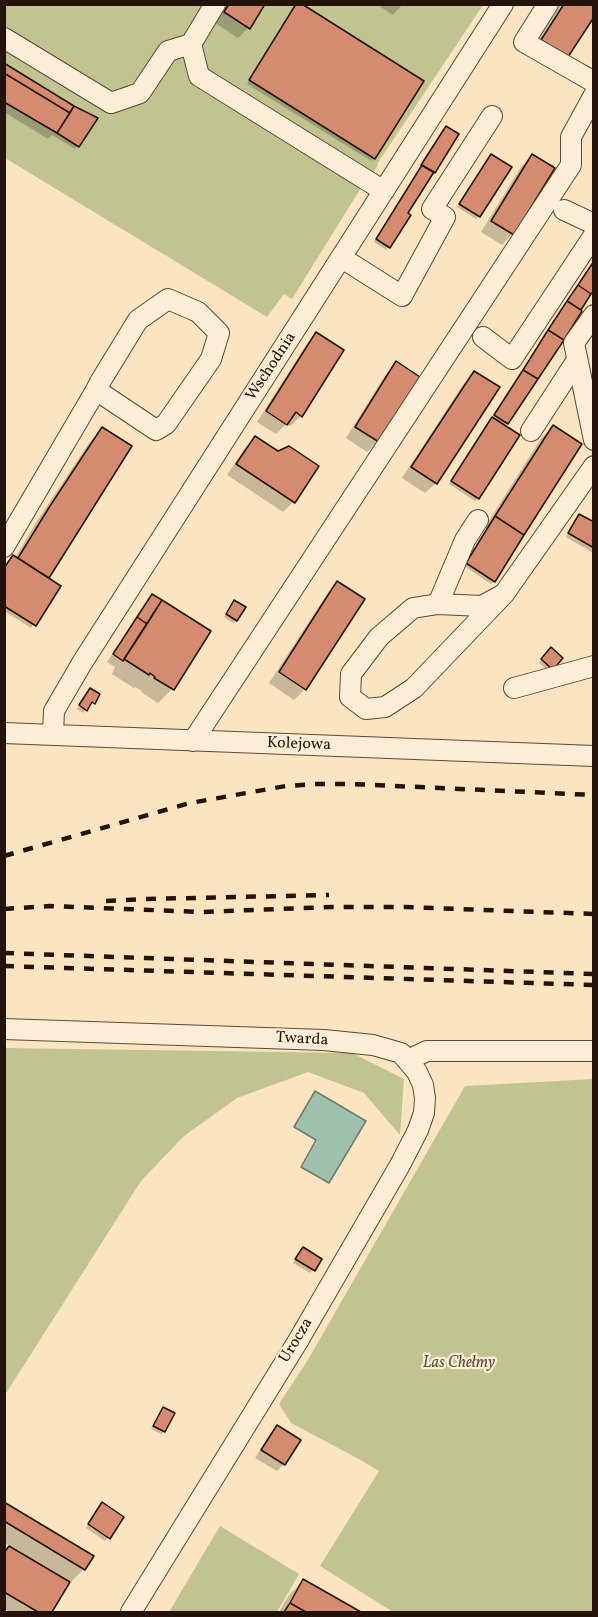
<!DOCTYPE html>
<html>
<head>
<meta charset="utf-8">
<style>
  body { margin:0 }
  #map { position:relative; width:598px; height:1617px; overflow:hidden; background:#fbe5c0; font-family:Vollkorn,serif }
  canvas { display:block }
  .frame { position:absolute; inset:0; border:6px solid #24130b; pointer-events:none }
</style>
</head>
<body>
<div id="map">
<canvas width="598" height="1617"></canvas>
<div class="frame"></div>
</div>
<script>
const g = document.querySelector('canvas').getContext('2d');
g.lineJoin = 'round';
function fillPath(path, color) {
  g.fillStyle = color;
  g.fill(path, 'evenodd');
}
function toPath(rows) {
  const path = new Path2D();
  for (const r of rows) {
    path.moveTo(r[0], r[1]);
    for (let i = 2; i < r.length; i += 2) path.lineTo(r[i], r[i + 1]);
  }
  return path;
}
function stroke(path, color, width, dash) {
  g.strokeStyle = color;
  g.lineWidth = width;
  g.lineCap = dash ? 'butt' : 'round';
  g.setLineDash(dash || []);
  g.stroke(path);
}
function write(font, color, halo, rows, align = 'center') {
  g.font = font + ' Vollkorn,serif';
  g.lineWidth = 4.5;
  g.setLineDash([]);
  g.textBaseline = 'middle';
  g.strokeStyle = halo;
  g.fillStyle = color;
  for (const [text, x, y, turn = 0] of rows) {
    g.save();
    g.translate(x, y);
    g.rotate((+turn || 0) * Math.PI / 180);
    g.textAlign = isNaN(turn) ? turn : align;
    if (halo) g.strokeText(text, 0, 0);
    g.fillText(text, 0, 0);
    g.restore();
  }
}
fillPath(toPath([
  [4,5,483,5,377,164,378,165,371,176,369,175,292,299,284,294,267,317,5,158],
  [5,1048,352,1053,404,1079,400,1135,364,1093,308,1072,237,1098,184,1136,141,1181,5,1395],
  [593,1079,593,1612,393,1612,320,1566,379,1471,357,1458,291,1423,279,1404,309,1358,465,1086],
  [220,1526,299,1574,277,1612,169,1612]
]), '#c1c491');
const water = toPath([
  [315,1091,366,1121,329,1183,301,1167,316,1140,294,1127,315,1091]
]);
fillPath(water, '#9fc0ad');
stroke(water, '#6e7b6c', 1.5);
fillPath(toPath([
  [227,4,263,4,248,28,238,38,215,23],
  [376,4,403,4,393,15],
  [561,4,594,4,567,57,553,70,529,55],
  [295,7,374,158,371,161,247,84],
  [4,64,95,119,75,149,52,135,48,139,4,112],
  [443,131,406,214,389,247,386,250,374,242],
  [532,156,512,234,502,245,481,232,521,167],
  [488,159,479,216,476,219,457,207],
  [594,262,594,288,537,379,504,426,478,498,475,501,449,484,516,379],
  [316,334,301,416,290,426,286,424,276,434,257,422,306,345],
  [396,363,378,441,367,452,346,438,386,374],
  [475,373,436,483,425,493,402,478,464,383],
  [553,427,494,581,491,584,464,566,487,528,485,527,542,437],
  [102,429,130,447,47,578,59,586,31,628,4,611,4,569,15,558,37,521,89,443],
  [255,438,293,502,283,512,227,475,245,448],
  [577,519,594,524,593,553,566,537],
  [337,583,305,689,294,700,269,683,327,594],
  [231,605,236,620,233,623,224,617],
  [134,622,209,632,172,689,158,703,141,692,142,691,135,687,134,688,112,674,115,667,107,662],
  [551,650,561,658,549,672,539,663],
  [87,693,93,703,90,706,89,705,83,713,77,709],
  [303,1248,320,1259,310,1273,293,1263],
  [160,1412,164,1431,161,1434,151,1429],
  [277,1427,284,1464,277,1471,255,1458,270,1434],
  [4,1503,84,1569,70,1583,69,1582,51,1612,10,1612,4,1609,4,1552,11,1546,4,1543],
  [99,1507,122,1517,105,1541,86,1528],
  [303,1581,358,1612,279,1612,289,1595]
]), '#0003');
const building = toPath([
  [229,4,265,4,250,29,224,12,229,4],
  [296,4,302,4,424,81,375,159,249,80,296,4],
  [564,4,594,4,594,17,568,57,541,40,564,4],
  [4,63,74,106,70,113,4,73,4,63],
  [4,73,70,113,57,133,4,102,4,73],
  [74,106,98,118,79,147,57,133,74,106],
  [446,126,459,134,435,173,421,165,446,126],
  [491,154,512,167,480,217,459,204,491,154],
  [532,154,555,168,514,235,491,221,532,154],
  [422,165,434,172,408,213,411,215,390,248,376,239,422,165],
  [594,261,594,291,591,294,578,285,594,261],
  [578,285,591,294,581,310,567,301,578,285],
  [567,301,582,311,564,340,548,330,567,301],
  [548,330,564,340,538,379,523,370,548,330],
  [316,332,344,350,302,417,296,412,287,425,266,411,316,332],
  [396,361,420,377,379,442,355,427,396,361],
  [523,370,538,379,508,424,494,415,523,370],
  [474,371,500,387,437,484,411,467,474,371],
  [492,417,520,435,479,499,451,481,492,417],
  [553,425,582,444,524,535,495,516,553,425],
  [102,427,132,446,49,578,18,558,50,506,102,427],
  [255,436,278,451,289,446,319,466,295,503,236,464,255,436],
  [579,514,594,522,594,548,568,533,579,514],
  [495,516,524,535,495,582,466,563,495,516],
  [13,555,61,586,36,626,4,606,4,568,13,555],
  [337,581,365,599,306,690,279,672,337,581],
  [152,594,162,600,147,624,137,617,152,594],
  [162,600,211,631,174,690,154,678,155,677,150,673,149,675,124,659,162,600],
  [234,600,246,607,237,621,226,614,234,600],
  [137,617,147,624,123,661,113,654,137,617],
  [551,647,563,658,553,670,541,659,551,647],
  [90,688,100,694,95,704,92,702,87,711,79,705,90,688],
  [303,1247,322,1259,315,1271,295,1259,303,1247],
  [163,1407,175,1413,165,1432,153,1426,163,1407],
  [277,1425,301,1440,285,1465,261,1450,277,1425],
  [4,1502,94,1556,85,1570,4,1521,4,1502],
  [102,1502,124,1517,110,1539,88,1524,102,1502],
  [9,1546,70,1582,52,1612,38,1612,4,1592,4,1553,9,1546],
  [303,1579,361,1612,306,1612,290,1603,303,1579],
  [290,1603,304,1611,303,1612,284,1612,290,1603]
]);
fillPath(building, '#d48b6f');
stroke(building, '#24130b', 1.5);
const minor = toPath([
  [548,4,524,42,594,82],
  [4,38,111,103,140,93,168,51,191,44,215,4],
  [191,44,199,76,384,191],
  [564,210,594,224],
  [342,258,402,296,445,217,432,209,492,116],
  [594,315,574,343,594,440],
  [483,337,512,359,594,235],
  [531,431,577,360],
  [4,547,96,390,100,382,138,320,168,299,198,312,219,333,211,359,166,424,156,430,96,390],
  [504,594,482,606,438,604,413,608,379,637,351,674,350,697,366,709,385,707,414,688,504,594,594,466],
  [438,604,465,540,478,520],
  [514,688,594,666],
  [4,733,594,756],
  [53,734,54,711,82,663,503,4],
  [193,741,571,165,571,137,594,95],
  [4,1029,324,1040,373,1045,401,1053,417,1072,423,1085,425,1098,424,1113,418,1130,400,1165,298,1341,131,1612],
  [408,1060,427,1051,594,1051]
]);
stroke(minor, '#5a4838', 22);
stroke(minor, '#fceed6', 20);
stroke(toPath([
  [4,856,190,803,286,786,316,784,352,784,594,795],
  [106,901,147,899,329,895],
  [4,909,50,906,201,912,331,907,405,907,594,914],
  [4,953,594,974],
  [4,966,594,985]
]), '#24130b', 4.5, [10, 10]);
write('16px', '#24130b', '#fceed6', [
  ["Wschodnia",272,367,-57],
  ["Kolejowa",299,745,2],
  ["Twarda",302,1040,3],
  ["Urocza",297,1341,-59]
]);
write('italic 16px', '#5b513a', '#fceed6', [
  ["Las Chełmy",459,1364]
]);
</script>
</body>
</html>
